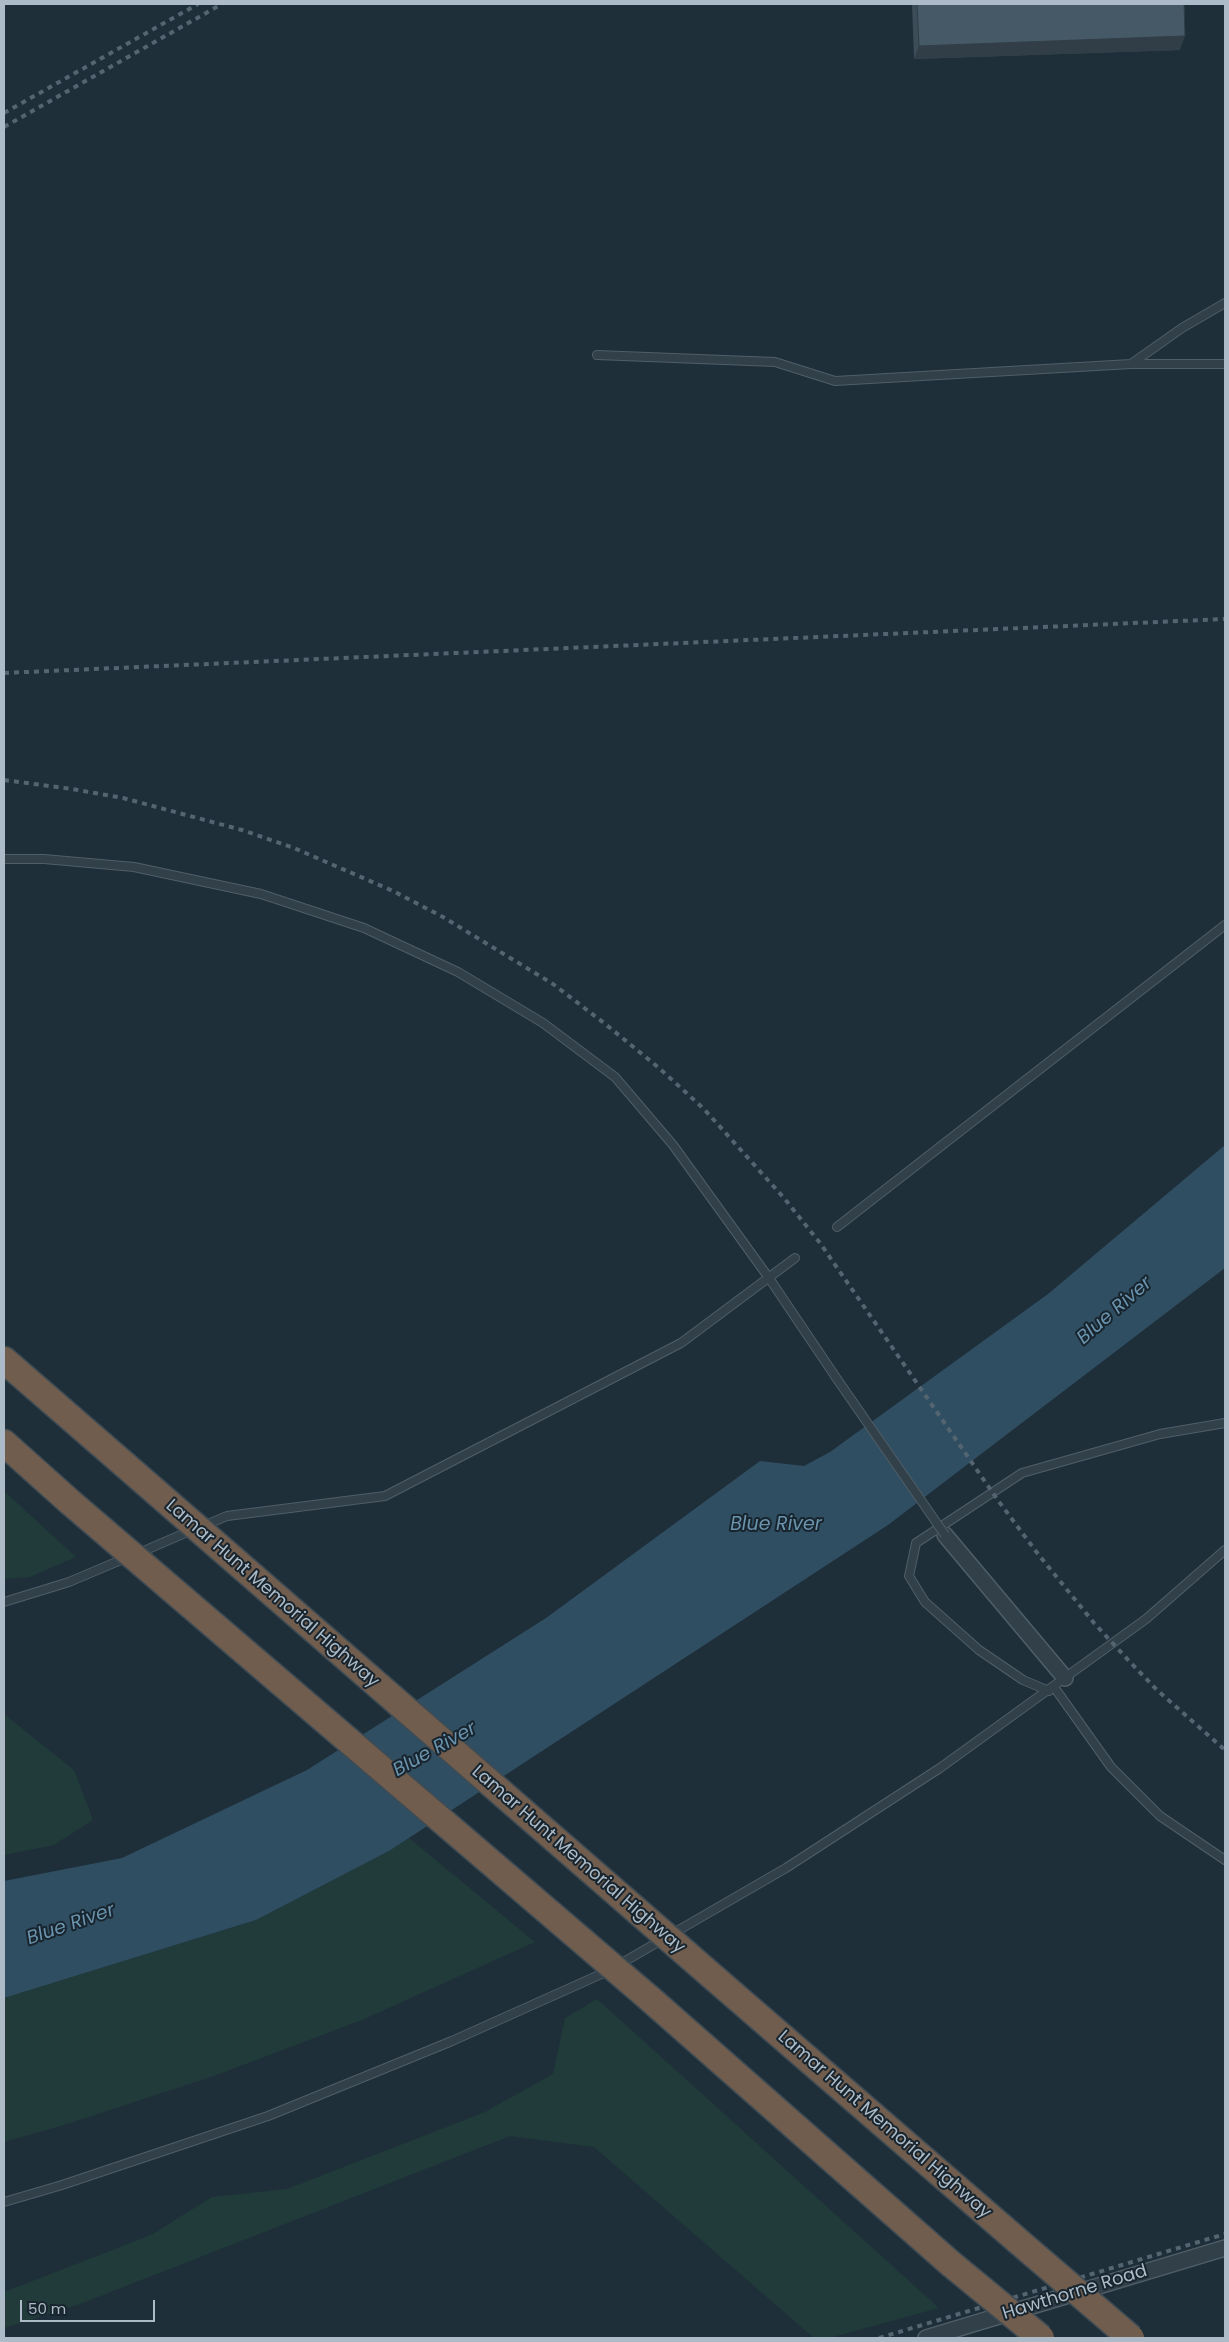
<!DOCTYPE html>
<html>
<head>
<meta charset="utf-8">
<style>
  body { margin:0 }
  #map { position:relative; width:1229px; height:2342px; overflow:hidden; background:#1e2f3a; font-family:Poppins,sans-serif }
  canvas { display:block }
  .frame { position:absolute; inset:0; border:5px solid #acbbc7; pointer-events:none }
  .scale { position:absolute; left:20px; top:2300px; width:135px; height:22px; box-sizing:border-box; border:2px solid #acbbc7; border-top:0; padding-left:6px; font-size:15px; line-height:18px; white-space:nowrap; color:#acbbc7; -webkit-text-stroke:4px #18252e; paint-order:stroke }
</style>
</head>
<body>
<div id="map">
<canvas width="1229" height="2342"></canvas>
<div class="frame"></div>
<div class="scale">50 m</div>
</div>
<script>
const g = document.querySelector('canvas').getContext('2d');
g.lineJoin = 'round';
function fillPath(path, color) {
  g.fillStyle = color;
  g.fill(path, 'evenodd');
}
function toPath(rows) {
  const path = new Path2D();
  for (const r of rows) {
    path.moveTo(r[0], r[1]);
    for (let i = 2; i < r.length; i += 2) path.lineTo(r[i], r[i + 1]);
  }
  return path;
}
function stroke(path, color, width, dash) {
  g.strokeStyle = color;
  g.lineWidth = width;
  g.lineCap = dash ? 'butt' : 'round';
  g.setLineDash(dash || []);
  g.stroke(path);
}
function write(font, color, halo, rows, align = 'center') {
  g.font = font + ' Poppins,sans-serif';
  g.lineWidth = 4;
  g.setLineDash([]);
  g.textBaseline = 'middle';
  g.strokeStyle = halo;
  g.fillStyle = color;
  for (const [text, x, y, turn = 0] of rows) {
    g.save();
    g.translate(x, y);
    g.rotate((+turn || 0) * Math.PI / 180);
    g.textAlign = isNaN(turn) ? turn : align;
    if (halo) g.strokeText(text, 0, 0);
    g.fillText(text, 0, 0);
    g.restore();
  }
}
fillPath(toPath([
  [4,1491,76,1557,30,1577,4,1579],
  [4,1714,74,1770,93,1820,54,1845,4,1855],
  [409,1838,535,1942,362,2020,214,2076,64,2125,4,2142,4,1998,256,1920,389,1851],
  [597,1999,939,2308,829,2338,814,2338,594,2147,510,2136,80,2304,4,2328,4,2292,151,2235,212,2197,287,2189,485,2112,553,2074,565,2018]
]), '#203b39');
fillPath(toPath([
  [1225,1145,1225,1268,888,1525,389,1851,256,1920,4,1998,4,1881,122,1858,307,1770,546,1618,760,1461,804,1466,830,1452,1048,1294]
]), '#304e62');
const lane = toPath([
  [597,355,775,362,835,381,1131,364,1182,328,1225,303],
  [1131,364,1225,364],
  [4,859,44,859,134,867,261,894,364,928,458,972,543,1023,615,1077,673,1145,769,1278,837,1379],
  [837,1227,1225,925],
  [203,1526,227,1516,385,1496,681,1343,795,1258],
  [139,1553,192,1530],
  [4,1602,69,1582,128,1557],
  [1054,1687,1111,1767,1160,1816,1225,1860],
  [1049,1691,1023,1680,979,1650,925,1602,909,1576,916,1543,1022,1473,1160,1434,1225,1423],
  [4,2202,62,2185,268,2116,452,2041,608,1971,786,1868,940,1768,1146,1619,1225,1550]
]);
const street = toPath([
  [945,1535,1065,1678],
  [926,2338,1225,2248]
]);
const highway = toPath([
  [4,1360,125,1465],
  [4,1443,70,1502],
  [720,1983,1018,2241],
  [649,1998,950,2263]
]);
stroke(lane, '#505e68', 10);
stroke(street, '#505e68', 18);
stroke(highway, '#3d4b54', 29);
stroke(lane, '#32404a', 8);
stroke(street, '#32404a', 15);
stroke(highway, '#715d4e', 26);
stroke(toPath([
  [4,113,198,4],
  [4,127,222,4],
  [4,673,1225,619],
  [4,780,72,789,123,798,242,830,294,848,393,891,443,917,553,984,604,1023,659,1068,704,1109,784,1198,820,1243,997,1499,1038,1554,1094,1623,1130,1662,1157,1690,1225,1750],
  [879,2338,1225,2234]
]), '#546571', 4, [5, 5]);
const laneBridge = toPath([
  [837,1379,945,1535]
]);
const highwayBridge = toPath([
  [125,1465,720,1983],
  [70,1502,649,1998],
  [1018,2241,1131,2338],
  [950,2263,1041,2338]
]);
stroke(laneBridge, '#505e68', 10, []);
stroke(highwayBridge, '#3d4b54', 29, []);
stroke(laneBridge, '#32404a', 8);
stroke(highwayBridge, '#715d4e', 26);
fillPath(toPath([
  [912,4,1184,4,1180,50,914,59]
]), '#3c4d58');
fillPath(toPath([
  [1185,36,1180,50,914,59,919,46]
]), '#313e47');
const building = toPath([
  [917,4,1184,4,1185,36,919,46,917,4]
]);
fillPath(building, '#465966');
stroke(building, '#313e47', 1);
write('18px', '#acbbc7', '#18252e', [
  ["Lamar Hunt Memorial Highway",272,1594,41],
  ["Lamar Hunt Memorial Highway",578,1860,41],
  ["Lamar Hunt Memorial Highway",884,2125,41],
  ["Hawthorne Road",1075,2293,-17]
]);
write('italic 19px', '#6a93ad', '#18252e', [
  ["Blue River",1115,1311,-41],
  ["Blue River",776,1525],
  ["Blue River",435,1750,-29],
  ["Blue River",71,1925,-19]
]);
</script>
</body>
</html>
